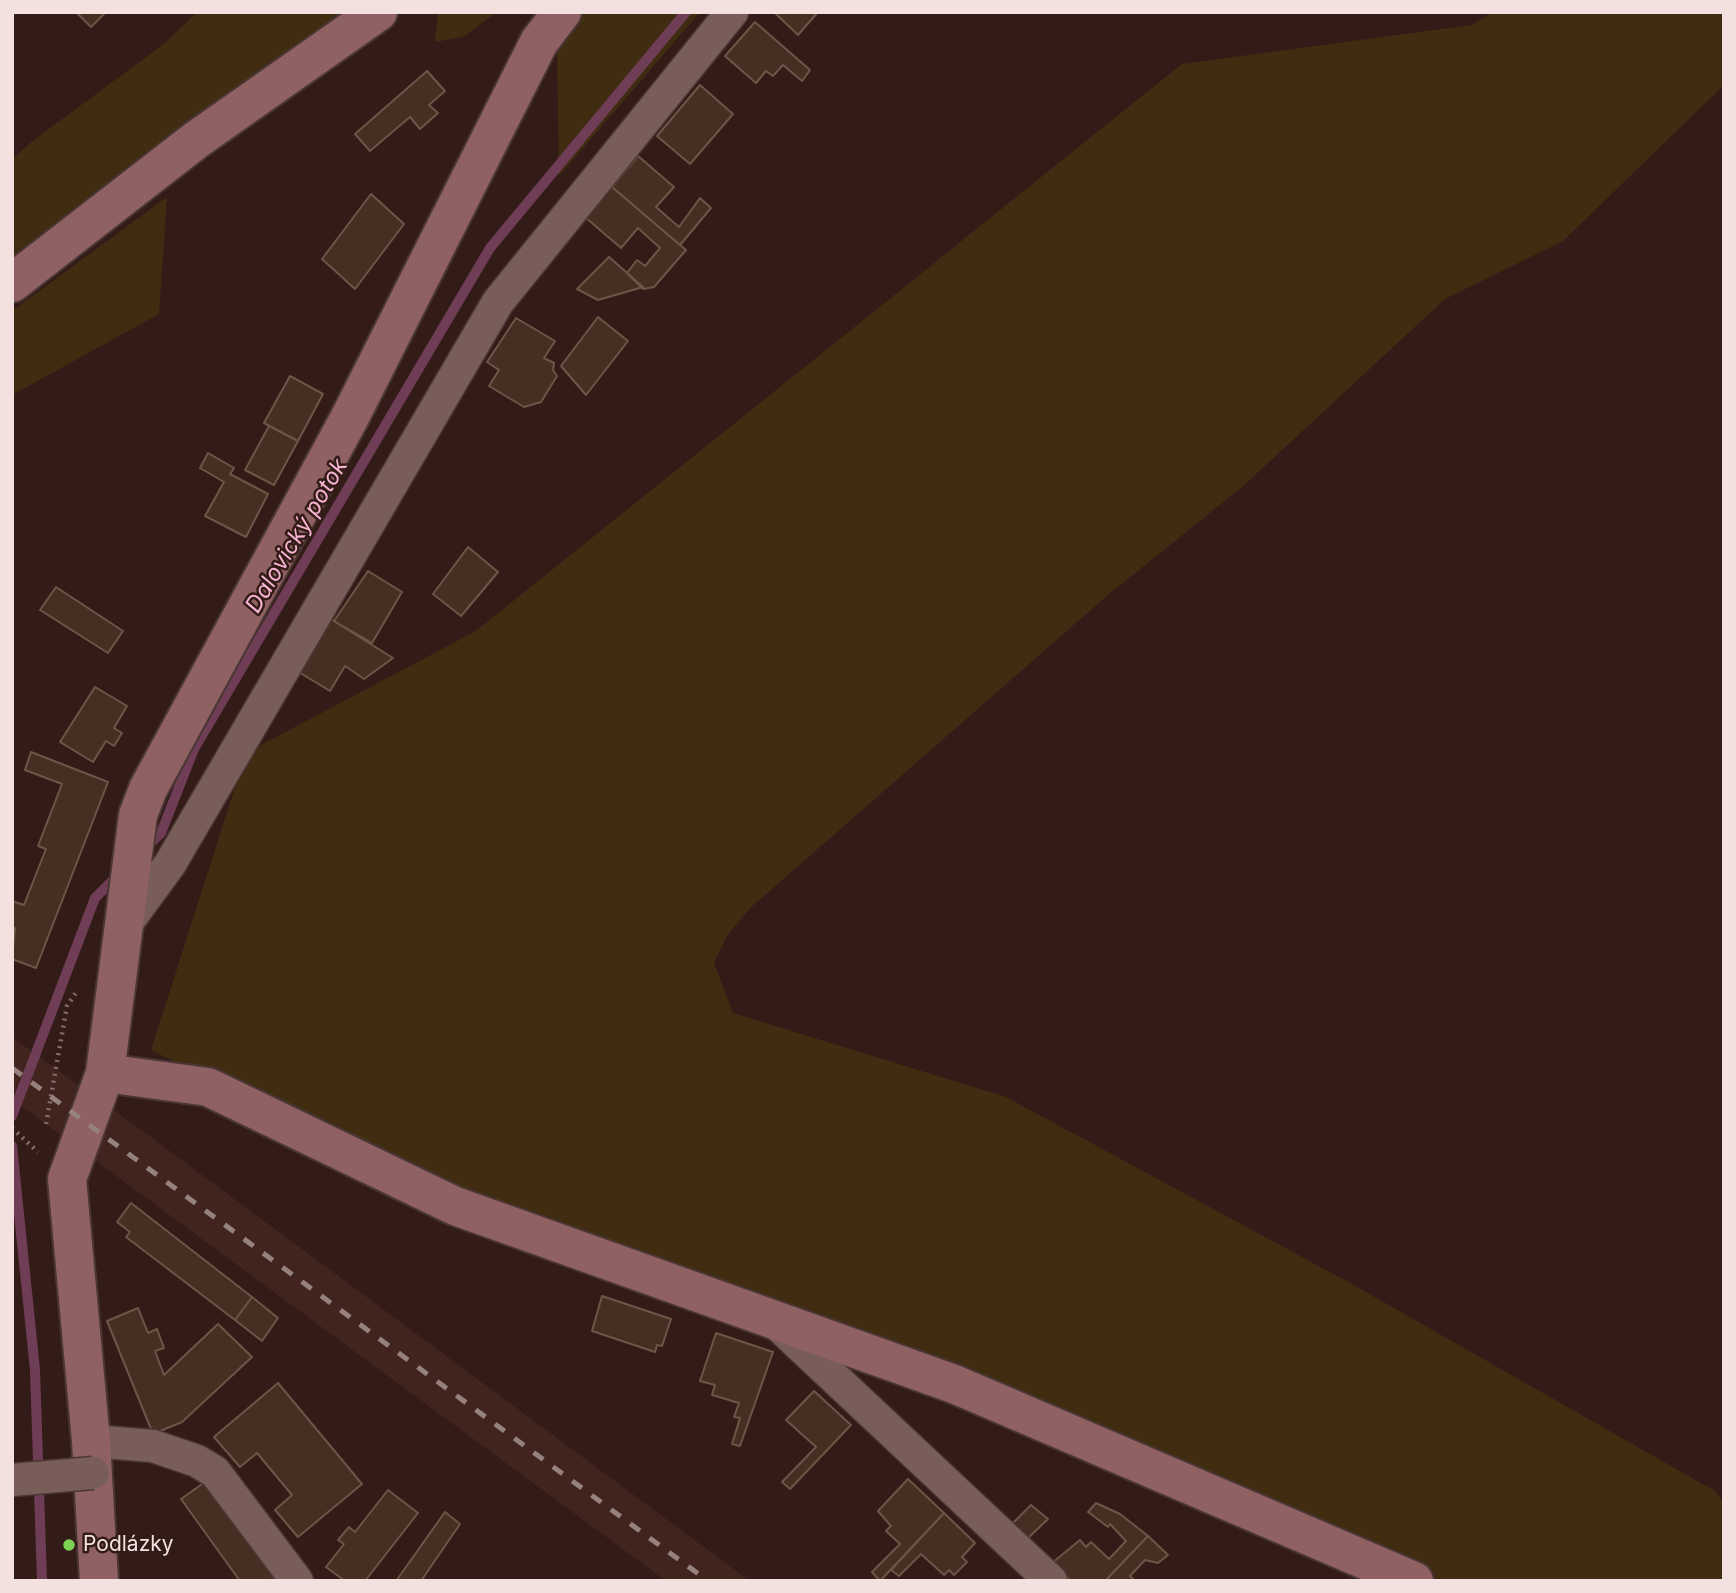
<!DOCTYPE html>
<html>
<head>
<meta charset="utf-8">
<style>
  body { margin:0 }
  #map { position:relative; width:1736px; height:1593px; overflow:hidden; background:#331c18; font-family:Inter,sans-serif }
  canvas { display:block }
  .frame { position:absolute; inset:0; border:14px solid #f2e1de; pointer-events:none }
</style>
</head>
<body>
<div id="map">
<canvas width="1736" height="1593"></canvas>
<div class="frame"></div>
</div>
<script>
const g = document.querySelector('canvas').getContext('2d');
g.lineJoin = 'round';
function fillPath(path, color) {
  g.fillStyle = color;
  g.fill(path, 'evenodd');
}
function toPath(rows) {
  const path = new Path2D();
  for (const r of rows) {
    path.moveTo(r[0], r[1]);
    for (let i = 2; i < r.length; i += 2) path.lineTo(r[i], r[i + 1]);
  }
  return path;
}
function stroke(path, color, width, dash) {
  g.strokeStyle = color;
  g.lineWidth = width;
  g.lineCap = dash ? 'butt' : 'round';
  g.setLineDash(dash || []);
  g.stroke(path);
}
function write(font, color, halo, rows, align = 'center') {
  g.font = font + ' Inter,sans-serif';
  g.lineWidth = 5;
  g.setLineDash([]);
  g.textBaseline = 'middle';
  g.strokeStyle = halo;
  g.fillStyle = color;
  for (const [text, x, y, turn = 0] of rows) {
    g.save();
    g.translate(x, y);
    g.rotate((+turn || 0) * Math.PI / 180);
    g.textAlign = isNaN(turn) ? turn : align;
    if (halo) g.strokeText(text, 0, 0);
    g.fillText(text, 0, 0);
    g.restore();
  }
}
fillPath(toPath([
  [12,1037,144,1132,750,1581,666,1581,430,1407,12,1099]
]), '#41241e');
fillPath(toPath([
  [197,12,363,12,12,268,12,160,30,143,165,43],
  [438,12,497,12,463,37,435,42],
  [580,12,700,12,559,176,557,49],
  [1492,12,1724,12,1724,85,1563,241,1445,299,1241,488,1110,593,750,908,727,936,714,963,733,1013,1006,1097,1350,1283,1715,1491,1724,1503,1724,1581,1435,1581,946,1377,444,1194,151,1050,246,753,476,631,1182,64,1472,25],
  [167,197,159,314,12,395,12,311]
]), '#402d11');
stroke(toPath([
  [145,848,161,833,194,749,490,248,686,12],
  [12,1116,95,898,119,874],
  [12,1146,35,1370,42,1581]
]), '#703d56', 10);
const building = toPath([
  [76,12,106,12,91,27,76,12],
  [774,12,818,12,798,35,774,12],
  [755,22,810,70,802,81,783,65,773,76,766,71,756,83,725,56,755,22],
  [427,71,445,91,429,105,438,113,420,129,410,117,370,151,355,134,427,71],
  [700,85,733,114,690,164,657,136,700,85],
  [638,156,674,187,656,207,679,227,700,198,711,208,680,245,612,187,638,156],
  [612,187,686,250,654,287,643,289,627,273,637,260,645,266,660,248,638,228,621,248,585,217,612,187],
  [371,194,404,224,355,289,322,259,371,194],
  [609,257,643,287,598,300,577,289,609,257],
  [598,317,628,341,586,395,561,366,598,317],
  [516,318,555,341,544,358,554,363,553,370,557,376,541,402,524,407,489,386,499,370,487,362,516,318],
  [290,376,323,394,298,441,264,423,290,376],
  [269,426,298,441,274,485,245,470,269,426],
  [208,453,234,468,230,474,268,494,246,537,205,516,224,482,200,468,208,453],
  [468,547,498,572,461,616,433,594,468,547],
  [368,571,402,592,372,643,334,621,368,571],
  [56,587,123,631,108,653,40,610,56,587],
  [329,618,393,658,364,679,345,666,330,691,297,671,329,618],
  [95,687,127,706,114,728,122,733,114,746,106,741,93,762,60,742,95,687],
  [31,752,108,782,36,968,12,959,15,928,12,927,12,901,24,905,46,849,38,846,62,784,25,770,31,752],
  [131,1203,252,1297,235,1320,126,1237,130,1232,117,1222,131,1203],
  [602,1296,671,1319,662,1346,657,1345,655,1352,592,1331,602,1296],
  [252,1297,278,1318,262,1341,235,1320,252,1297],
  [138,1308,148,1333,157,1329,164,1348,155,1351,164,1375,218,1324,252,1357,182,1422,153,1434,107,1321,138,1308],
  [716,1333,773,1352,740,1446,732,1444,740,1418,734,1417,739,1403,712,1395,715,1385,700,1381,716,1333],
  [278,1383,362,1484,298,1537,275,1510,292,1495,257,1453,240,1467,214,1437,278,1383],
  [814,1391,851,1425,790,1489,782,1482,816,1447,786,1420,814,1391],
  [908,1479,944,1513,880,1581,872,1572,900,1544,886,1531,891,1526,878,1511,908,1479],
  [205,1482,276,1581,240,1581,181,1499,205,1482],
  [388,1490,418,1513,365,1581,345,1581,326,1567,344,1544,338,1540,349,1527,355,1532,388,1490],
  [1096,1503,1120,1514,1148,1536,1105,1581,1071,1581,1052,1563,1080,1540,1086,1547,1091,1542,1109,1559,1126,1541,1110,1524,1108,1527,1088,1512,1096,1503],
  [1031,1505,1048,1519,1027,1539,1012,1524,1031,1505],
  [445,1512,460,1524,421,1581,396,1581,445,1512],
  [944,1513,975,1543,962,1557,967,1562,954,1575,949,1570,944,1575,921,1554,899,1576,891,1570,944,1513],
  [1148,1536,1168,1555,1158,1563,1145,1560,1130,1576,1135,1581,1105,1581,1148,1536]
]);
fillPath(building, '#442f22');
stroke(building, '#6c5647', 2);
const street = toPath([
  [126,924,170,864,498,302,732,12],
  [776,1323,1051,1581],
  [91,1441,153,1446,197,1461,215,1472,297,1581]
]);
const secondary = toPath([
  [12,283,196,140,378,12],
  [105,1073,208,1087,455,1206,954,1384,1414,1581],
  [99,1581,91,1441,67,1179,105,1073,138,815,148,789,350,417,539,42,562,12]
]);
stroke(street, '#4a3634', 35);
stroke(secondary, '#4a3634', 42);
stroke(toPath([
  [46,1124,67,1006,77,991],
  [12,1128,38,1152]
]), '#846f6c', 4.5, [2, 5]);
stroke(street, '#795d58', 32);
stroke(secondary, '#906162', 38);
stroke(toPath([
  [12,1068,708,1581]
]), '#95817d', 5, [12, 12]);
const streetBridge = toPath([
  [12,1480,93,1473]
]);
stroke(streetBridge, '#4a3634', 35, []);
stroke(streetBridge, '#795d58', 32);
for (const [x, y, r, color] of [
  [69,1545,7,"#7cd155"]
]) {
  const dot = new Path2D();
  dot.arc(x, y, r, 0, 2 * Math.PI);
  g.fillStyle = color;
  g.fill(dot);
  stroke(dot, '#331c18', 2.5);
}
write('21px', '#f2e1de', '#331c18', [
  ["Podlázky",83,1545]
], 'left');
write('italic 23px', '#f7b4d2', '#331c18', [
  ["Dalovický potok",297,536,-59]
]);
</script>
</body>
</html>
